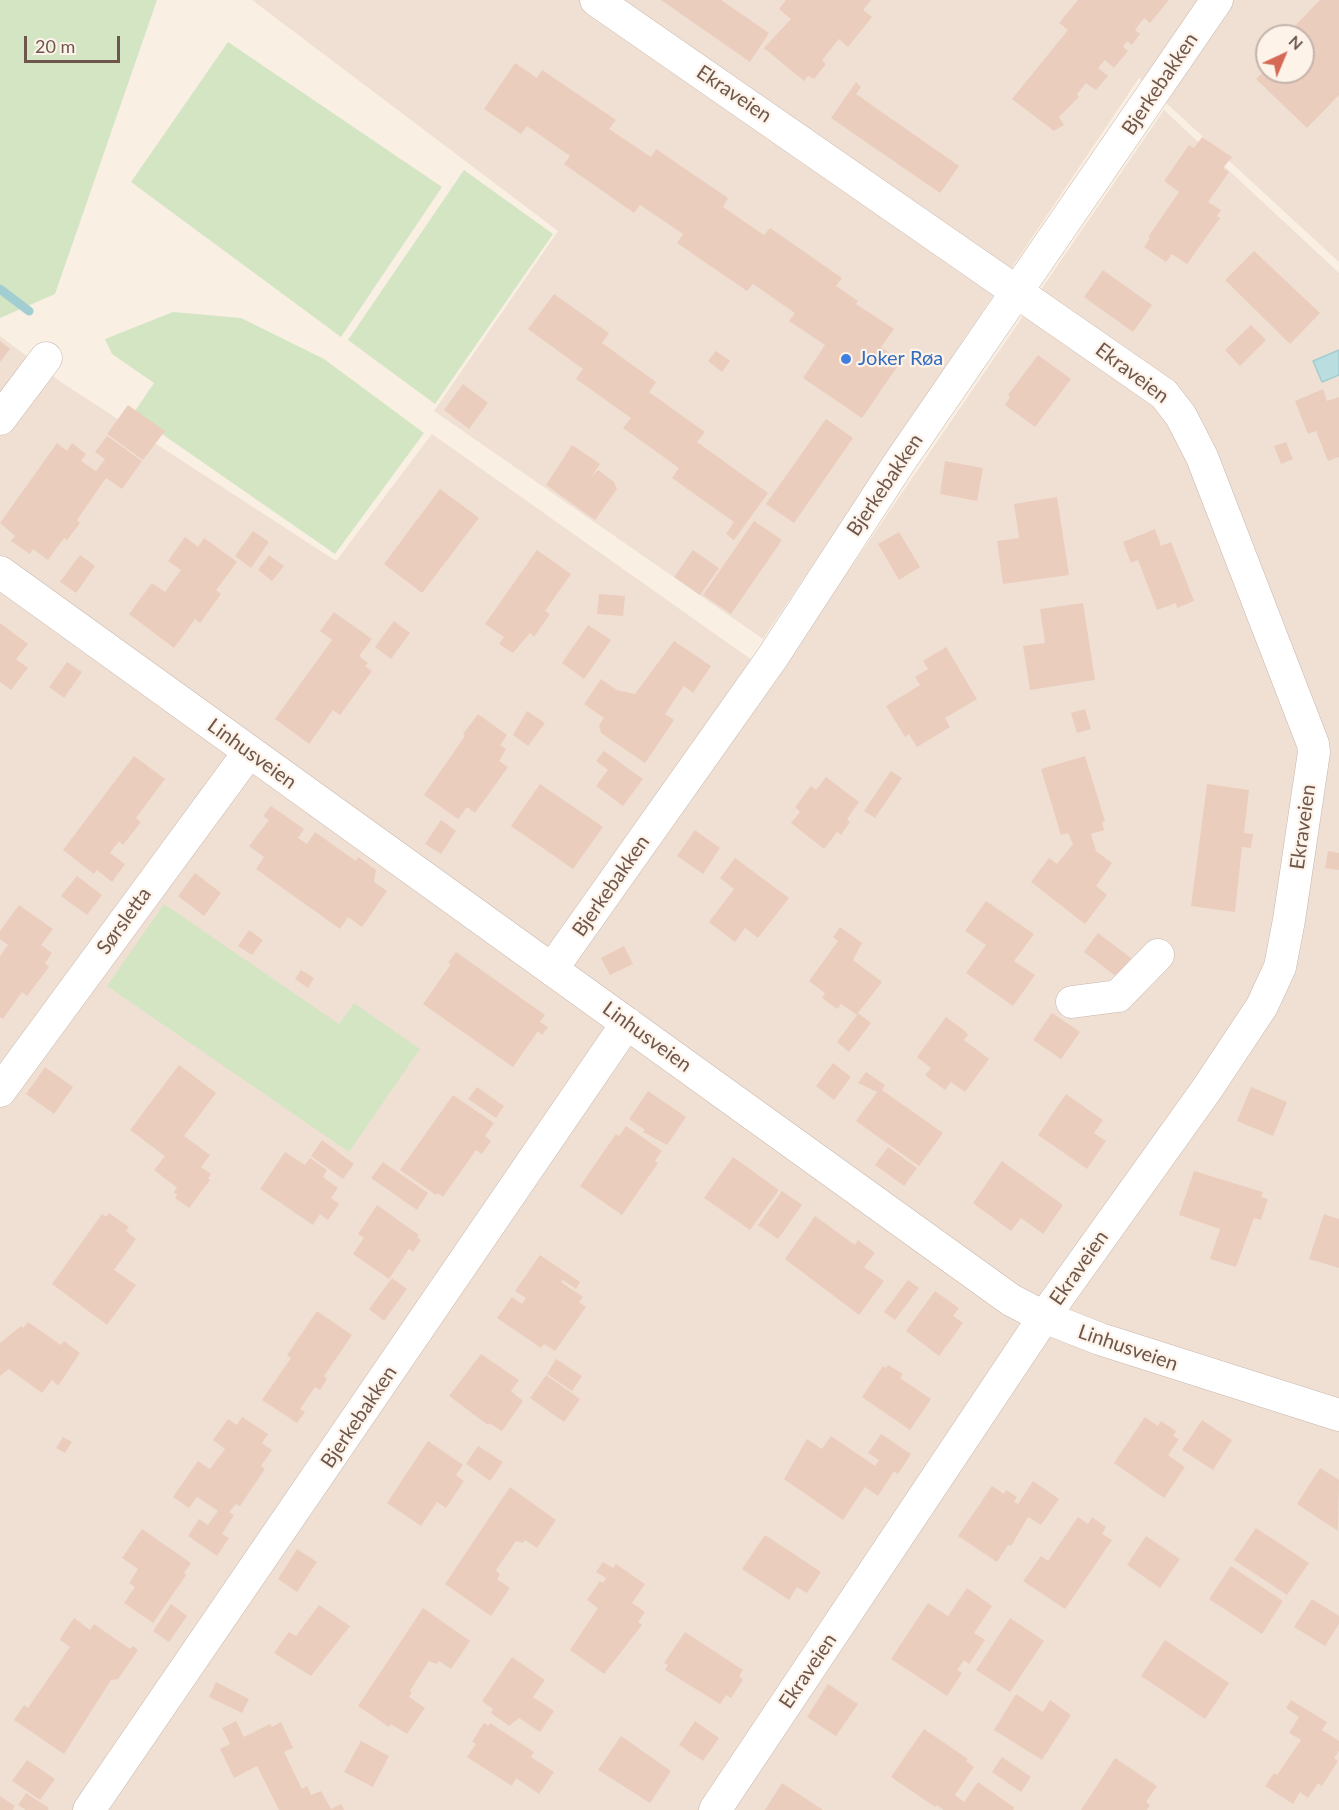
<!DOCTYPE html>
<html>
<head>
<meta charset="utf-8">
<style>
  body { margin:0 }
  #map { position:relative; width:1339px; height:1810px; overflow:hidden; background:#f9efe3; font-family:Lato,sans-serif }
  canvas { display:block }
  .north { position:absolute; left:1255px; top:24px; width:60px; height:60px; box-sizing:border-box; background:#fdf3e9; border:2px solid #c4b4aa; border-radius:50%; rotate:44deg; font-size:16px; font-weight:700; line-height:24px; text-align:center; color:#6e564c }
  .north::after { content:''; display:block; margin:auto; width:21px; height:27px; background:#d66856; clip-path:polygon(50% 0,100% 100%,50% 72%,0 100%) }
  .scale { position:absolute; left:24px; top:36px; width:96px; height:27px; box-sizing:border-box; border:3px solid #6e564c; border-top:0; padding-left:8px; font-size:18px; line-height:21px; white-space:nowrap; color:#6e564c; -webkit-text-stroke:4px #fdf3e9; paint-order:stroke }
</style>
</head>
<body>
<div id="map">
<canvas width="1339" height="1810"></canvas>
<div class="north">N</div>
<div class="scale">20 m</div>
</div>
<script>
const g = document.querySelector('canvas').getContext('2d');
g.lineJoin = 'round';
function fillPath(path, color) {
  g.fillStyle = color;
  g.fill(path, 'evenodd');
}
function toPath(rows) {
  const path = new Path2D();
  for (const r of rows) {
    path.moveTo(r[0], r[1]);
    for (let i = 2; i < r.length; i += 2) path.lineTo(r[i], r[i + 1]);
  }
  return path;
}
function stroke(path, color, width, dash) {
  g.strokeStyle = color;
  g.lineWidth = width;
  g.lineCap = dash ? 'butt' : 'round';
  g.setLineDash(dash || []);
  g.stroke(path);
}
function write(font, color, halo, rows, align = 'center') {
  g.font = font + ' Lato,sans-serif';
  g.lineWidth = 4.5;
  g.setLineDash([]);
  g.textBaseline = 'middle';
  g.strokeStyle = halo;
  g.fillStyle = color;
  for (const [text, x, y, turn = 0] of rows) {
    g.save();
    g.translate(x, y);
    g.rotate((+turn || 0) * Math.PI / 180);
    g.textAlign = isNaN(turn) ? turn : align;
    if (halo) g.strokeText(text, 0, 0);
    g.fillText(text, 0, 0);
    g.restore();
  }
}
fillPath(toPath([
  [252,0,1339,0,1339,262,1139,78,763,639,434,411,558,231],
  [1267,36,1303,36,1303,72,1267,72],
  [1164,110,1339,273,1339,1810,0,1810,0,336,61,382,336,561,432,434,776,677]
]), '#f0e0d3');
fillPath(toPath([
  [0,0,157,0,55,294,0,318],
  [228,42,442,187,341,337,131,182],
  [464,170,553,234,435,404,348,340],
  [173,312,241,318,324,359,424,433,335,554,133,414,154,383,112,354,105,339],
  [164,904,339,1024,354,1003,420,1049,349,1152,107,986]
]), '#d4e5c4');
const water = toPath([
  [1339,350,1339,375,1322,382,1313,361,1339,350]
]);
fillPath(water, '#badde0');
stroke(water, '#a2cdd1', 1.5);
stroke(toPath([
  [0,289,29,311]
]), '#a2cdd1', 9);
fillPath(toPath([
  [661,0,721,0,769,33,750,62],
  [786,0,871,0,863,10,872,17,848,47,839,39,822,60,826,64,814,79,808,76,804,81,764,48,791,19,779,9],
  [1078,0,1169,0,1150,23,1144,18,1135,30,1140,34,1132,45,1127,41,1123,47,1128,51,1114,68,1105,60,1098,68,1108,76,1096,90,1086,83,1077,94,1079,97,1059,117,1064,125,1054,131,1012,99,1068,30,1059,23],
  [1320,0,1339,0,1339,95,1307,128,1256,79,1267,68,1267,72,1303,72,1303,36,1299,36,1292,29],
  [515,63,537,78,542,70,616,120,609,129,651,157,656,149,728,198,723,207,764,235,770,228,842,278,836,286,858,301,856,304,894,329,881,347,901,361,862,418,803,378,825,345,789,321,795,313,753,284,747,291,677,243,683,234,640,205,634,213,564,164,570,156,527,126,521,134,484,109],
  [856,82,861,87,856,94,959,166,940,193,831,118],
  [1202,137,1232,157,1223,168,1229,172,1208,202,1221,210,1217,216,1220,218,1187,264,1172,254,1166,262,1144,247,1150,238,1148,237,1179,192,1164,181,1189,145,1194,148],
  [1254,251,1320,313,1290,344,1225,280],
  [1103,270,1152,305,1133,332,1084,297],
  [554,294,609,333,602,343,656,382,649,392,705,432,697,442,768,493,734,540,726,534,734,522,672,478,679,468,623,428,631,418,576,379,583,369,528,329],
  [1251,325,1266,340,1240,366,1225,350],
  [0,341,10,349,0,362],
  [716,351,730,361,722,372,708,361],
  [1038,355,1071,379,1035,427,1005,405,1010,397,1008,395],
  [463,384,488,403,469,429,444,410],
  [1323,389,1327,401,1339,397,1339,457,1328,461,1316,431,1308,434,1295,401],
  [128,405,165,431,143,460,107,434],
  [826,419,853,438,794,523,766,504],
  [107,436,142,461,122,489,106,478,77,520,80,523,67,540,64,538,48,560,33,549,30,554,11,541,15,536,0,523,57,443,67,451,72,443,86,454,81,461,96,471,105,459,95,452],
  [1286,442,1293,459,1281,464,1274,446],
  [572,445,600,464,591,477,598,470,614,482,617,489,595,520,546,485],
  [945,461,983,468,977,501,940,494],
  [440,489,479,518,422,593,384,564],
  [1057,497,1069,575,1003,584,997,541,1019,538,1014,504],
  [754,521,782,540,731,614,703,595],
  [1155,529,1161,546,1171,542,1194,601,1177,608,1176,603,1157,610,1138,560,1131,563,1123,542],
  [253,531,269,542,251,568,235,556],
  [899,532,920,567,899,580,878,544],
  [185,537,198,547,204,538,237,562,216,590,221,594,200,623,195,619,174,648,129,614,152,583,165,592,181,570,168,561],
  [537,550,571,574,545,611,550,614,534,637,530,633,513,653,499,644,504,637,485,624],
  [693,550,719,568,700,595,674,577],
  [80,555,95,566,76,593,60,582],
  [269,555,284,566,272,581,258,570],
  [599,594,625,596,623,616,597,614],
  [1083,603,1095,680,1030,690,1023,646,1045,643,1040,609],
  [334,612,372,639,359,656,368,663,365,666,372,671,340,715,333,710,309,744,275,719,332,640,320,631],
  [394,621,410,633,391,659,375,647],
  [0,623,28,644,16,659,28,668,11,690,0,682],
  [588,625,611,640,584,679,562,663],
  [674,641,711,666,693,693,684,686,665,714,674,720,645,763,601,733,599,725,604,718,584,704,601,679,617,690,635,694],
  [946,647,977,699,945,718,950,727,917,747,909,734,905,737,886,706,920,685,915,677,928,669,923,661],
  [67,662,82,672,64,698,49,687],
  [1085,709,1091,729,1077,733,1071,713],
  [527,711,545,723,528,746,513,735],
  [478,714,507,735,500,745,506,749,499,761,508,767,475,813,467,807,458,819,424,795,465,736,463,734],
  [604,751,643,779,623,806,596,786,608,770,596,761],
  [134,756,165,779,136,818,141,822,123,845,119,841,110,853,125,864,112,882,97,870,94,874,63,850],
  [1085,756,1105,821,1102,822,1104,830,1091,834,1096,851,1112,863,1096,886,1107,895,1085,924,1031,882,1049,858,1057,864,1073,844,1068,833,1061,835,1041,769],
  [891,771,902,778,875,818,864,811],
  [826,777,859,802,847,819,850,822,841,835,837,832,824,849,791,823,800,812,795,807,811,786,816,790],
  [540,784,603,827,573,869,511,826],
  [1207,784,1249,790,1244,833,1253,834,1251,848,1242,847,1235,912,1191,906],
  [271,806,304,829,298,838,307,844,315,832,356,861,358,857,376,870,374,882,387,891,362,927,348,917,340,929,256,869,264,857,249,846,269,820,263,816],
  [441,820,456,831,441,854,425,844],
  [695,830,720,848,703,874,677,856],
  [1328,851,1339,853,1339,870,1325,868],
  [735,858,789,898,758,938,745,928,735,942,709,922,734,889,720,878],
  [195,873,221,893,204,916,178,896],
  [77,876,102,895,87,915,61,896],
  [986,901,1034,934,1014,961,1035,975,1013,1006,966,973,986,945,965,931],
  [19,905,53,929,41,945,52,953,45,963,49,967,27,996,22,992,3,1019,0,1017,0,956,8,945,0,939,0,931],
  [840,927,862,943,853,960,882,982,858,1013,871,1023,849,1052,837,1042,857,1015,841,1004,837,1009,822,998,825,993,809,981,838,941,833,937],
  [249,930,263,940,252,955,238,946],
  [1098,933,1131,958,1117,977,1084,952],
  [624,946,633,964,610,975,601,958],
  [456,952,545,1015,540,1022,548,1027,542,1035,538,1031,513,1067,423,1004,451,964,448,963],
  [301,970,314,978,308,988,295,979],
  [1052,1013,1080,1032,1061,1059,1033,1040],
  [946,1017,965,1031,968,1035,964,1040,989,1059,965,1092,951,1082,945,1090,925,1075,931,1068,917,1057],
  [833,1063,851,1077,834,1100,816,1086],
  [179,1065,216,1093,184,1136,210,1155,201,1167,211,1174,208,1178,210,1180,189,1208,175,1198,177,1195,174,1192,177,1188,154,1170,165,1156,130,1130],
  [45,1067,73,1087,54,1114,26,1094],
  [866,1072,885,1085,882,1090,943,1133,919,1166,856,1121,877,1092,858,1083],
  [477,1087,504,1106,496,1118,468,1099],
  [1251,1087,1287,1102,1273,1136,1237,1121],
  [648,1091,686,1117,667,1145,643,1132,645,1130,629,1119],
  [1066,1094,1103,1120,1094,1133,1106,1141,1087,1169,1038,1135],
  [453,1095,494,1123,485,1136,491,1141,482,1154,476,1150,443,1197,437,1193,436,1195,400,1170],
  [626,1126,662,1151,655,1161,658,1163,622,1215,580,1186,616,1134,619,1136],
  [322,1140,354,1164,343,1179,311,1156],
  [888,1147,917,1168,904,1186,875,1165],
  [285,1152,305,1165,310,1158,327,1170,323,1177,338,1188,331,1198,339,1204,328,1220,320,1214,313,1225,260,1189],
  [733,1157,779,1190,750,1230,704,1198],
  [1002,1161,1063,1205,1043,1234,1021,1218,1011,1231,973,1203],
  [383,1162,428,1193,417,1210,371,1178],
  [1194,1171,1263,1192,1261,1197,1268,1199,1261,1220,1254,1218,1236,1267,1210,1259,1220,1229,1179,1215],
  [782,1191,802,1205,778,1239,758,1225],
  [377,1205,419,1235,417,1237,421,1240,413,1252,409,1249,389,1279,353,1254,364,1238,358,1234],
  [109,1213,129,1227,126,1231,136,1239,114,1270,136,1285,107,1325,52,1284,102,1214,106,1217],
  [1324,1214,1339,1219,1339,1268,1309,1259],
  [815,1216,855,1245,858,1240,875,1253,864,1267,884,1281,859,1315,785,1259],
  [540,1255,580,1282,576,1289,563,1280,561,1282,583,1297,579,1302,586,1307,555,1351,544,1344,541,1348,497,1318,512,1297,522,1304,526,1298,515,1291],
  [392,1278,407,1289,384,1321,369,1309],
  [908,1280,919,1288,895,1320,884,1312],
  [935,1291,959,1308,953,1316,963,1323,939,1356,906,1331],
  [317,1311,352,1335,324,1376,327,1379,320,1390,315,1387,300,1409,305,1412,297,1423,262,1400,291,1358,287,1355],
  [28,1322,61,1345,64,1341,80,1353,58,1386,52,1380,42,1393,9,1369,0,1376,0,1343,21,1326,23,1328],
  [481,1354,519,1380,511,1391,523,1401,502,1431,489,1423,488,1425,449,1396],
  [556,1359,582,1376,572,1391,547,1374],
  [888,1365,903,1374,900,1378,931,1399,910,1430,862,1397,883,1366,886,1368],
  [546,1375,580,1399,564,1422,530,1398],
  [242,1417,268,1434,262,1443,272,1450,261,1466,265,1469,240,1506,236,1504,229,1512,234,1515,222,1534,229,1538,217,1556,188,1536,199,1519,208,1525,218,1511,197,1497,189,1508,173,1497,198,1461,210,1469,225,1449,213,1440,228,1419,237,1425],
  [1145,1417,1158,1426,1161,1421,1176,1431,1173,1436,1179,1439,1168,1455,1185,1467,1164,1498,1114,1463],
  [1202,1420,1232,1440,1213,1470,1182,1450],
  [881,1434,911,1454,898,1474,894,1471,878,1496,865,1487,843,1520,784,1479,807,1439,822,1449,831,1436,875,1466,879,1460,868,1453],
  [63,1437,72,1442,65,1453,56,1448],
  [428,1441,463,1465,456,1475,464,1481,446,1508,437,1502,421,1526,387,1503],
  [478,1446,503,1462,490,1481,466,1464],
  [1320,1468,1339,1480,1338,1531,1297,1504],
  [1033,1481,1059,1499,1041,1525,1028,1517,1011,1546,1008,1545,997,1562,958,1536,992,1486,1004,1494,1006,1490,1017,1497,1014,1502,1018,1504],
  [510,1487,556,1520,537,1548,525,1540,523,1543,516,1541,496,1570,500,1575,497,1579,510,1588,491,1616,445,1584],
  [1078,1517,1088,1524,1092,1517,1106,1527,1102,1534,1112,1540,1065,1609,1023,1581,1041,1556,1048,1561],
  [1256,1528,1309,1563,1287,1595,1234,1560],
  [142,1529,191,1563,184,1573,186,1575,153,1623,124,1603,135,1587,129,1583,138,1569,122,1558],
  [765,1535,821,1572,807,1593,797,1587,789,1600,742,1569],
  [1146,1536,1180,1559,1160,1588,1127,1565],
  [297,1549,317,1562,297,1592,278,1579],
  [603,1562,613,1568,616,1564,645,1584,632,1603,645,1612,638,1622,642,1625,604,1674,570,1650,598,1608,587,1600,600,1581,603,1583,606,1578,596,1572],
  [1231,1566,1283,1601,1262,1634,1209,1599],
  [967,1588,992,1606,974,1633,985,1640,969,1664,964,1660,957,1670,962,1673,947,1696,891,1659,928,1603,948,1616],
  [1312,1599,1339,1616,1339,1624,1325,1646,1294,1627],
  [171,1604,187,1616,169,1642,153,1631],
  [319,1605,350,1626,311,1676,274,1653,289,1632,296,1636],
  [423,1608,470,1641,451,1669,439,1661,436,1664,429,1661,410,1691,412,1692,409,1697,425,1708,407,1734,391,1724,389,1727,358,1706],
  [74,1618,90,1630,94,1624,130,1649,133,1646,138,1650,118,1679,111,1680,64,1754,14,1720,24,1705,28,1708,70,1647,60,1640,61,1637],
  [1010,1618,1044,1641,1010,1692,976,1670],
  [685,1632,743,1670,739,1676,743,1680,731,1698,726,1695,720,1704,665,1670,668,1665,664,1663],
  [1165,1640,1229,1683,1205,1719,1141,1676],
  [512,1657,545,1680,533,1697,554,1711,540,1732,519,1718,509,1726,491,1713,493,1709,482,1701],
  [216,1682,249,1699,242,1713,209,1697],
  [828,1684,858,1704,836,1736,807,1717],
  [1016,1694,1043,1712,1050,1700,1071,1715,1042,1760,994,1730],
  [1291,1700,1327,1722,1322,1730,1339,1741,1339,1751,1334,1758,1338,1761,1322,1786,1318,1783,1308,1798,1300,1792,1293,1804,1265,1786,1274,1773,1277,1775,1301,1740,1289,1733,1299,1717,1286,1708],
  [236,1721,244,1737,270,1724,272,1727,281,1722,293,1748,284,1752,302,1789,307,1786,311,1795,321,1791,331,1809,341,1804,344,1810,279,1810,257,1766,234,1778,220,1749,230,1744,222,1728],
  [695,1721,719,1738,703,1761,679,1745],
  [484,1723,488,1726,490,1723,534,1752,531,1757,554,1772,539,1794,516,1778,512,1786,467,1757,476,1744,472,1742],
  [924,1729,968,1759,966,1761,974,1767,955,1795,964,1802,978,1782,1015,1808,1013,1810,944,1810,937,1805,935,1807,891,1777],
  [621,1736,671,1771,650,1803,598,1770],
  [361,1741,389,1756,373,1787,344,1772],
  [1002,1757,1031,1777,1021,1792,992,1772],
  [1115,1758,1157,1786,1146,1802,1150,1805,1147,1810,1081,1810],
  [27,1760,55,1779,40,1800,12,1781],
  [782,1783,811,1802,823,1810,765,1810],
  [26,1793,49,1808,48,1810,26,1810,18,1805],
  [0,1796,15,1806,13,1810,0,1810]
]), '#ebcdbe');
const minor = toPath([
  [596,0,1164,394,1181,416,1202,457,1313,744,1314,752,1289,920,1280,967,1262,1006,1207,1089,1044,1317,715,1810],
  [0,419,46,358],
  [0,572,1011,1300,1044,1317,1100,1339,1339,1415],
  [552,969,772,658,899,463,1217,0],
  [1072,1002,1118,996,1158,955],
  [0,1091,249,752],
  [89,1810,627,1023]
]);
stroke(minor, '#c8b6ab', 33);
stroke(minor, '#fff', 32);
for (const [x, y, r, color] of [
  [846,359,6,"#3f7fe0"]
]) {
  const dot = new Path2D();
  dot.arc(x, y, r, 0, 2 * Math.PI);
  g.fillStyle = color;
  g.fill(dot);
  stroke(dot, '#fdf3e9', 2);
}
write('20px', '#6e564c', '#fdf3e9', [
  ["Bjerkebakken",1160,84,-56],
  ["Ekraveien",734,94,34],
  ["Ekraveien",1132,373,37],
  ["Bjerkebakken",885,485,-56],
  ["Linhusveien",252,754,36],
  ["Ekraveien",1303,827,-82],
  ["Bjerkebakken",611,886,-55],
  ["Sørsletta",124,921,-54],
  ["Linhusveien",647,1037,36],
  ["Ekraveien",1079,1268,-55],
  ["Linhusveien",1128,1348,19],
  ["Bjerkebakken",359,1417,-56],
  ["Ekraveien",808,1671,-56]
]);
write('20px', '#366cbe', '#fdf3e9', [
  ["Joker Røa",858,359]
], 'left');
</script>
</body>
</html>
